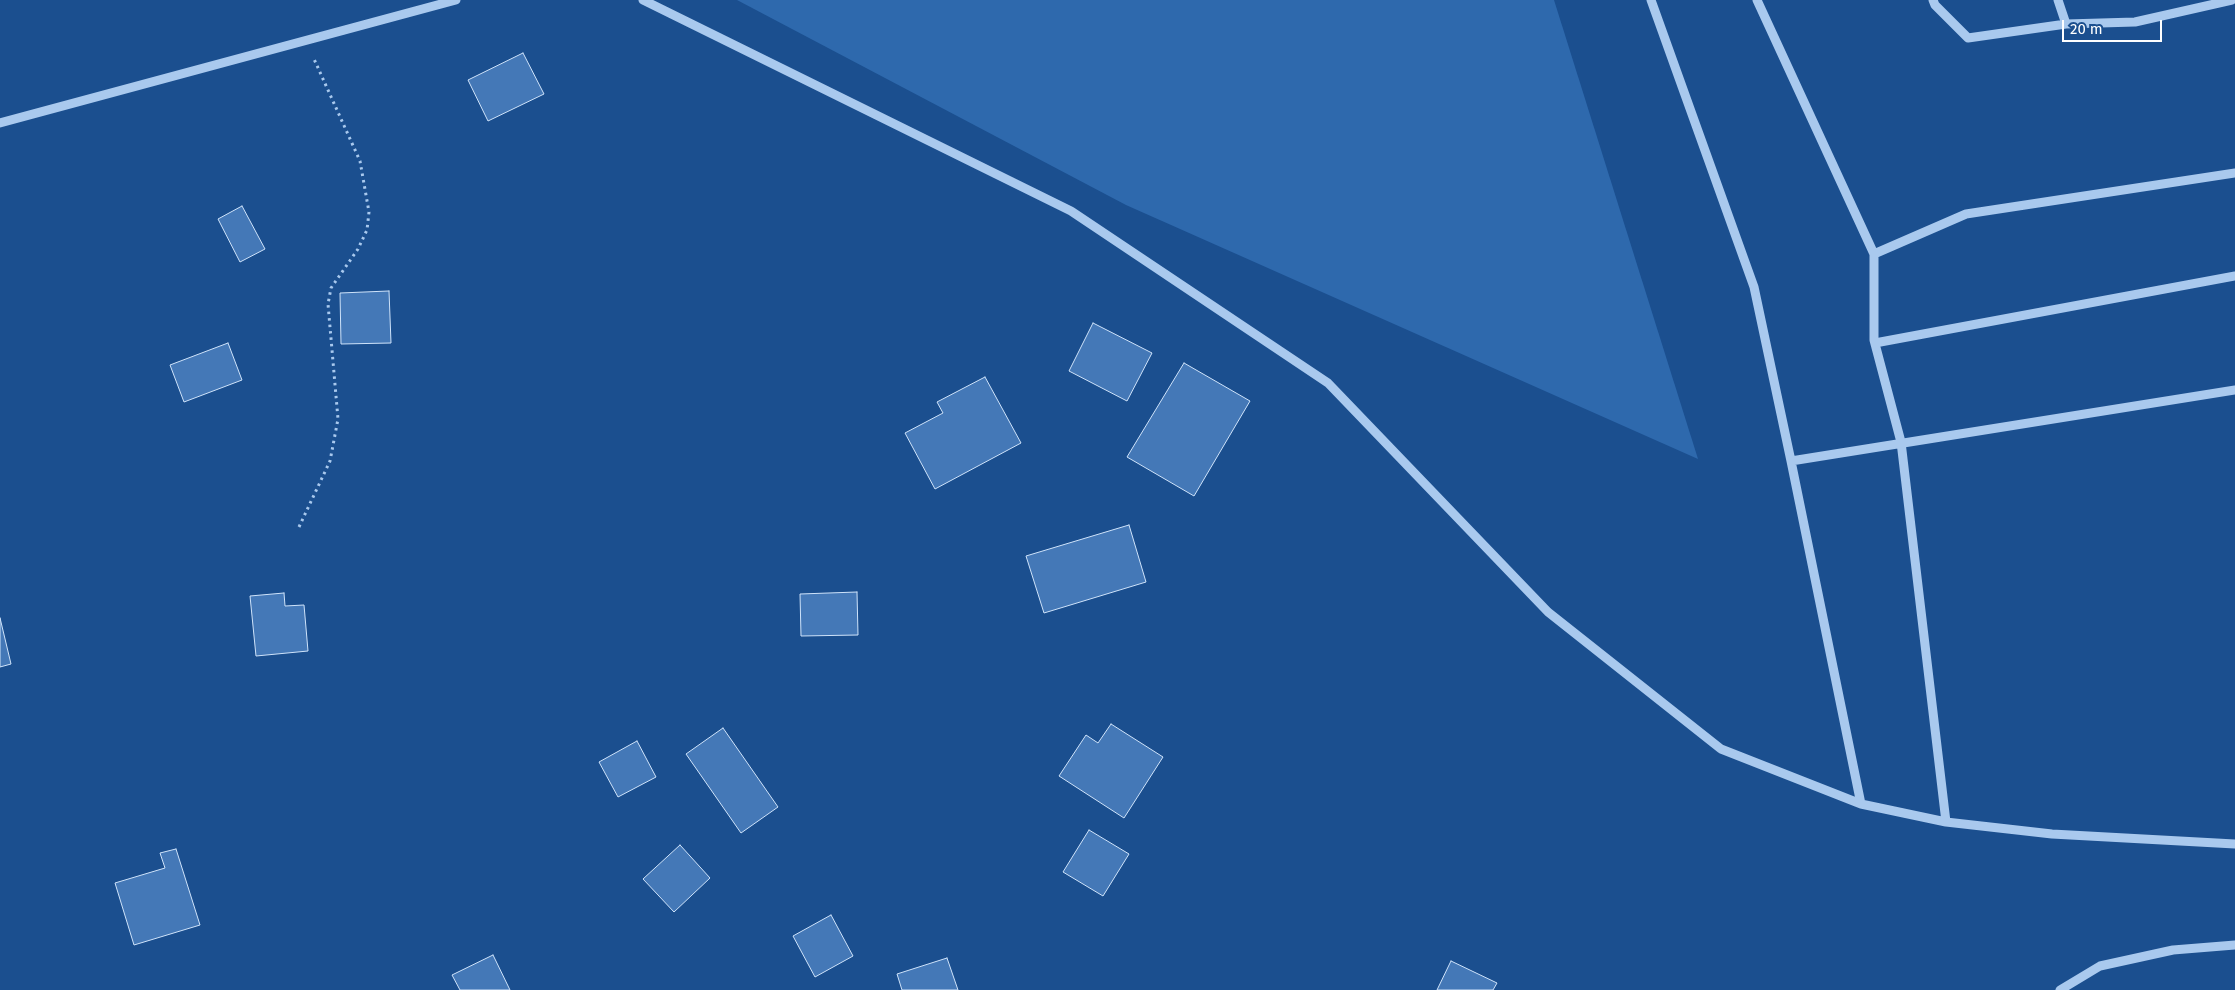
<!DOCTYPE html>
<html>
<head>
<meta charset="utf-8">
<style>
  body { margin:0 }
  #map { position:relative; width:2235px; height:990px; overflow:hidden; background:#1b4f8f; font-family:"Fira Sans",sans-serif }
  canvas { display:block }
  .scale { position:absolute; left:2062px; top:20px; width:100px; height:22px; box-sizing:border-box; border:2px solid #fff; border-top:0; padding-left:6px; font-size:15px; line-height:18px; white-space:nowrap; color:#fff; -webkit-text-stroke:4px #1b4f8f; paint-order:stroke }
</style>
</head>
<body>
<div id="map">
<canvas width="2235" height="990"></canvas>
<div class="scale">20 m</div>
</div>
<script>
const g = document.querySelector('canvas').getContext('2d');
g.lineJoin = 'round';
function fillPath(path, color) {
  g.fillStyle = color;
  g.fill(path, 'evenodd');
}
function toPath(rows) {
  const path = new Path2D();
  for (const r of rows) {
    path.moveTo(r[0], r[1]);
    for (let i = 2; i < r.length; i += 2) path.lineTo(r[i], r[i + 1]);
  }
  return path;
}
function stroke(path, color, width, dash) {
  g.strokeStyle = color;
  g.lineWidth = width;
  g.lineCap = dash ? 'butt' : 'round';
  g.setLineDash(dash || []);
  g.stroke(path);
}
fillPath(toPath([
  [737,0,1554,0,1698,459,1126,205]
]), '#2e69ad');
const building = toPath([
  [523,53,544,94,488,121,468,80,523,53],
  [242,206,265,249,240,262,218,219,242,206],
  [389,291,391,343,341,344,340,293,389,291],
  [1093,323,1152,353,1127,401,1069,371,1093,323],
  [228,343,242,380,184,402,170,365,228,343],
  [1184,363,1250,401,1194,496,1127,457,1184,363],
  [985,377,1021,443,935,489,905,433,943,413,937,402,985,377],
  [1129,525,1146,582,1044,613,1026,556,1129,525],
  [857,592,858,635,801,636,800,594,857,592],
  [284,593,285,606,304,605,308,651,256,656,250,596,284,593],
  [0,618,11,664,0,667,0,618],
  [1111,724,1163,757,1124,818,1059,776,1086,735,1098,743,1111,724],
  [723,728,778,807,741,833,686,754,723,728],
  [637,741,656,777,618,797,599,762,637,741],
  [1089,830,1129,854,1103,896,1063,872,1089,830],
  [680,845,710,878,674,912,643,879,680,845],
  [176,849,200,925,134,945,115,883,165,868,160,853,176,849],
  [831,915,853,956,815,977,793,936,831,915],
  [493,955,510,990,460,990,452,975,493,955],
  [947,958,958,990,902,990,897,974,947,958],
  [1451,961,1497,983,1493,990,1437,990,1451,961]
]);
fillPath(building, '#4478b7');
stroke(building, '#cfe3fa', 1);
stroke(toPath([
  [299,527,330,461,338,419,328,304,331,288,358,249,367,230,369,212,360,161,314,59]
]), '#a9c9ee', 3, [2.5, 4]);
stroke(toPath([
  [643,0,1071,211,1328,383,1548,612,1721,749,1861,804,1946,822,2052,834,2235,844],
  [1651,0,1754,287,1791,461,1861,804],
  [1757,0,1874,254,1874,340,1901,442,1946,822],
  [1933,0,1935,5,1968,38,2066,24,2135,22,2232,0],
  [2058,0,2066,24],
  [0,123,456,0],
  [1874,254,1966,214,2235,173],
  [1875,343,2235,276],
  [1791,461,2235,390],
  [2060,990,2100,966,2173,950,2235,945]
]), '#a9c9ee', 9);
</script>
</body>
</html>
